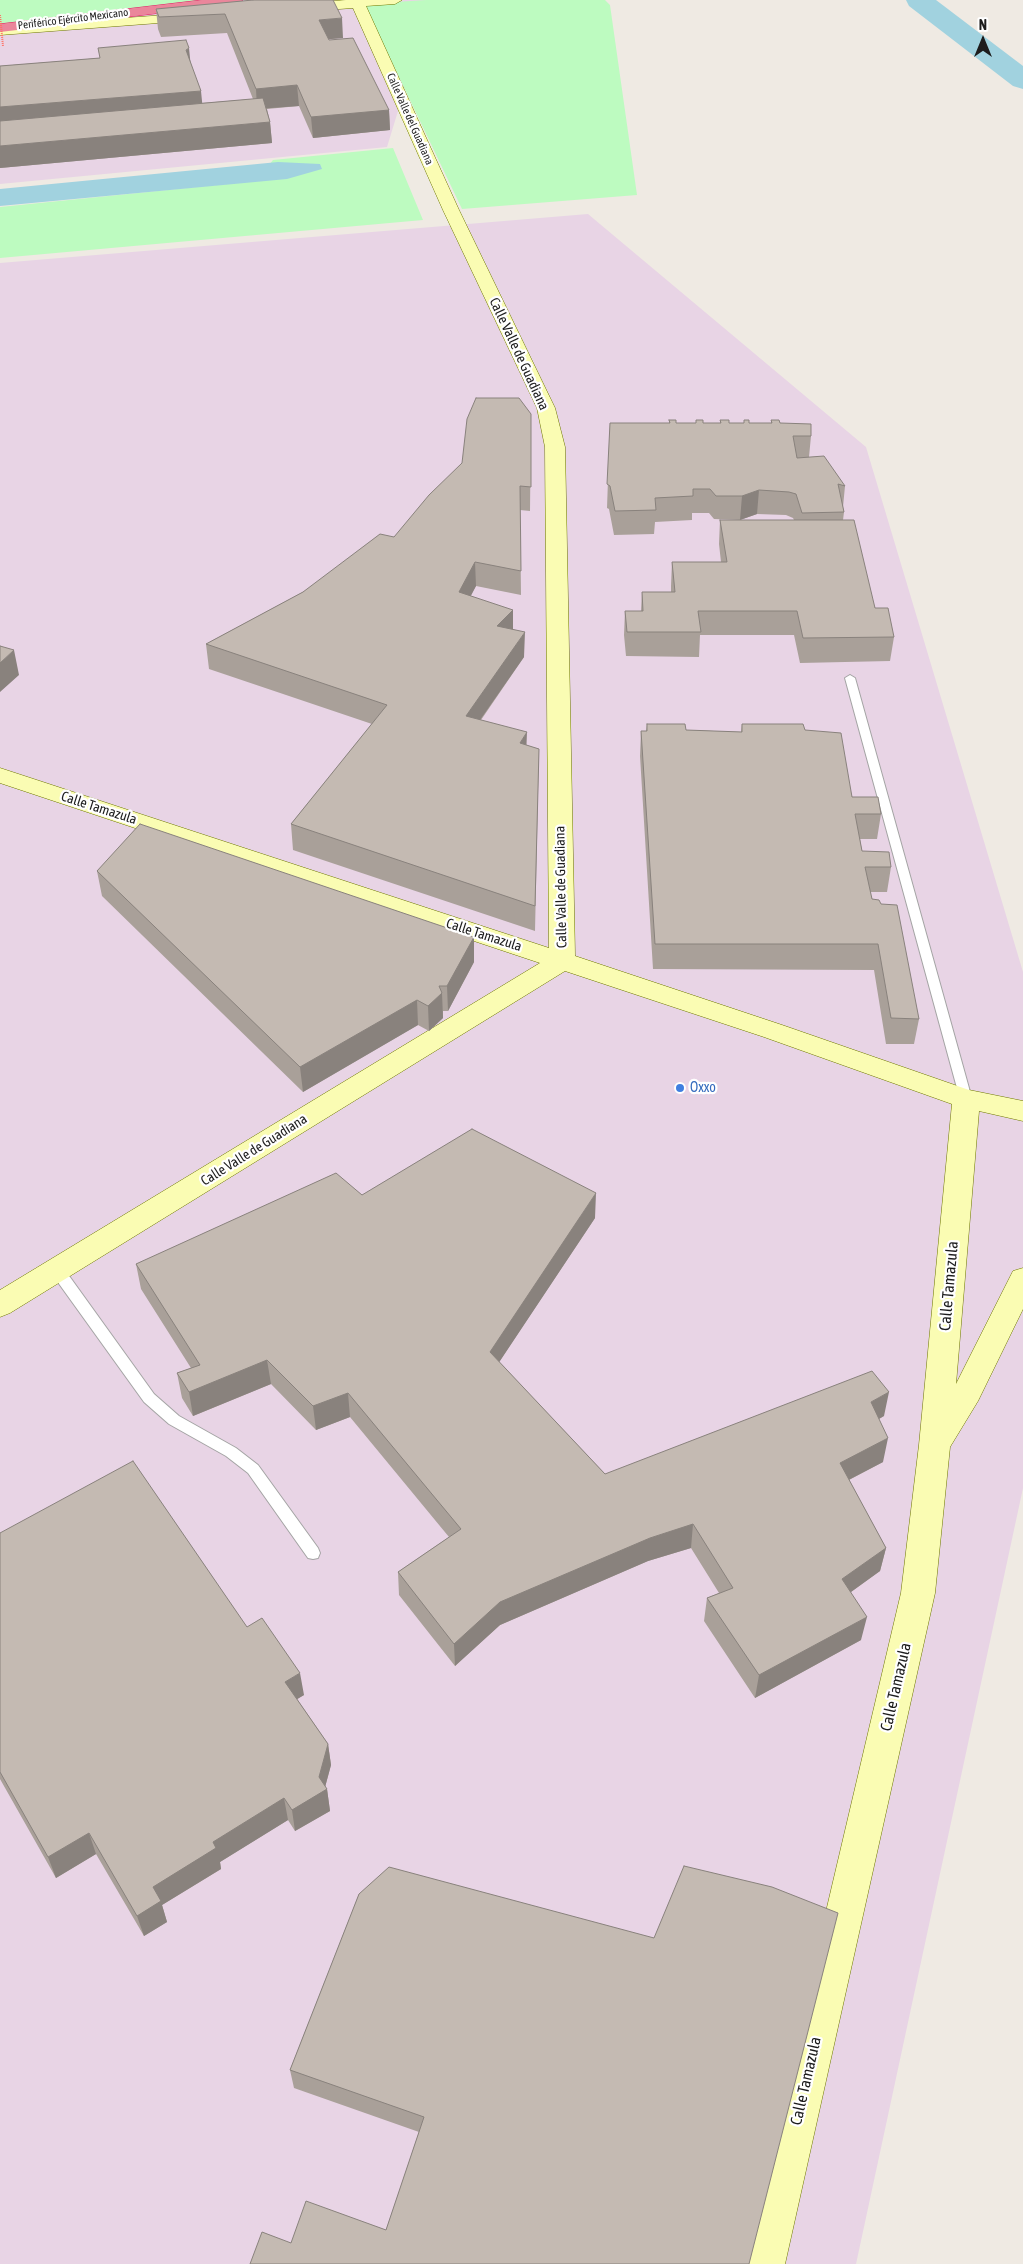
<!DOCTYPE html>
<html>
<head>
<meta charset="utf-8">
<style>
  body { margin:0 }
  #map { position:relative; width:1023px; height:2264px; overflow:hidden; background:#efeae3; font-family:"Asap Condensed",sans-serif }
  canvas { display:block }
  .north { position:absolute; left:958px; top:15px; width:50px; height:50px; -webkit-text-stroke:4px #fff; paint-order:stroke; rotate:0deg; font-size:14px; font-weight:700; line-height:20px; text-align:center; color:#1d1d1d }
  .north::after { content:''; display:block; margin:auto; width:18px; height:22px; background:#1d1d1d; clip-path:polygon(50% 0,100% 100%,50% 72%,0 100%) }
</style>
</head>
<body>
<div id="map">
<canvas width="1023" height="2264"></canvas>
<div class="north">N</div>
</div>
<script>
const g = document.querySelector('canvas').getContext('2d');
g.lineJoin = 'round';
function fillPath(path, color) {
  g.fillStyle = color;
  g.fill(path, 'evenodd');
}
function toPath(rows) {
  const path = new Path2D();
  for (const r of rows) {
    path.moveTo(r[0], r[1]);
    for (let i = 2; i < r.length; i += 2) path.lineTo(r[i], r[i + 1]);
  }
  return path;
}
function stroke(path, color, width, dash) {
  g.strokeStyle = color;
  g.lineWidth = width;
  g.lineCap = dash ? 'butt' : 'round';
  g.setLineDash(dash || []);
  g.stroke(path);
}
function write(font, color, halo, rows, align = 'center') {
  g.font = font + ' "Asap Condensed",sans-serif';
  g.lineWidth = 4.5;
  g.setLineDash([]);
  g.textBaseline = 'middle';
  g.strokeStyle = halo;
  g.fillStyle = color;
  for (const [text, x, y, turn = 0] of rows) {
    g.save();
    g.translate(x, y);
    g.rotate((+turn || 0) * Math.PI / 180);
    g.textAlign = isNaN(turn) ? turn : align;
    if (halo) g.strokeText(text, 0, 0);
    g.fillText(text, 0, 0);
    g.restore();
  }
}
fillPath(toPath([
  [0,0,432,0,387,147,0,184],
  [588,214,866,447,1023,972,1023,1488,856,2264,0,2264,0,263]
]), '#e8d4e5');
fillPath(toPath([
  [0,0,228,0,0,27],
  [426,0,605,0,610,5,637,195,462,209,364,4],
  [393,148,423,220,0,258,0,207,256,181,273,160]
]), '#bdfbc0');
fillPath(toPath([
  [278,162,320,164,322,169,287,179,0,206,0,189]
]), '#a1d2df');
fillPath(toPath([
  [906,0,936,0,1023,66,1023,89,1013,86,909,6,906,0]
]), '#a1d2df');
const lane = toPath([
  [850,675,855,678,972,1099,966,1103,960,1099,845,678,850,675],
  [57,1265,62,1266,154,1394,179,1416,236,1448,258,1465,318,1548,320,1553,318,1558,313,1559,308,1558,248,1473,226,1456,169,1424,144,1402,52,1274,50,1270,52,1266,57,1265]
]);
const secondary = toPath([
  [346,0,402,0,395,4,366,6,459,210,555,408,565,447,575,956,782,1025,969,1090,1023,1101,1023,1121,979,1111,956,1384,1013,1271,1023,1268,1023,1309,978,1401,950,1447,935,1593,785,2264,743,2264,901,1593,919,1445,952,1104,764,1037,565,971,10,1313,0,1317,0,1290,540,963,0,783,0,768,549,948,545,447,537,408,443,210,353,8,298,12,291,8,298,4,346,0],
  [193,13,200,17,198,20,0,35,0,27,193,13]
]);
const highway = toPath([
  [202,0,243,0,236,4,0,32,0,24,202,0]
]);
stroke(lane, '#a4a4a4', 2);
stroke(secondary, '#6e7800', 1);
stroke(highway, '#e01d64', 1);
fillPath(lane, '#fff');
fillPath(secondary, '#fafcb3');
fillPath(highway, '#ea869b');
stroke(toPath([
  [0,15,3,46]
]), '#ff7063', 2, [1, 1]);
fillPath(toPath([
  [253,0,343,38,328,39,389,110,390,130,313,138,299,106,267,109,270,122,272,143,0,168,0,66,100,58,98,48,190,61,202,103,253,99,227,33,161,37,158,29,156,9],
  [531,414,530,511,520,510,521,595,476,586,470,596,513,629,524,657,481,720,526,745,539,749,535,931,293,850,291,824,372,724,209,669,206,644,303,592,394,537],
  [669,420,676,423,696,423,696,420,703,423,720,423,720,420,729,423,744,423,744,420,749,423,771,423,771,420,811,436,809,457,845,486,843,507,844,512,843,520,875,608,894,637,890,661,800,663,794,635,700,635,699,657,626,656,624,635,625,611,641,611,642,592,671,592,671,586,672,562,721,562,719,544,720,520,794,520,793,518,786,515,757,514,740,520,714,519,709,513,692,513,692,520,655,522,654,534,614,535,609,509,607,508,610,423,669,423],
  [647,724,686,730,741,732,742,724,805,730,852,797,881,814,877,839,860,839,862,851,891,867,887,892,870,892,872,899,919,1019,914,1044,886,1044,874,970,653,969,640,756,641,731,646,731],
  [97,871,474,937,474,962,448,1011,443,1011,443,1018,429,1031,418,1025,303,1092,102,896],
  [362,1195,595,1218,499,1362,605,1474,884,1416,879,1419,883,1462,849,1480,886,1548,880,1571,851,1592,861,1640,755,1698,704,1621,707,1598,719,1593,691,1548,648,1561,500,1625,455,1666,399,1595,398,1572,449,1537,350,1417,316,1430,271,1384,193,1416,182,1398,177,1373,191,1368,141,1289,136,1264],
  [0,1533,247,1627,304,1695,297,1699,328,1744,331,1765,325,1787,327,1789,330,1811,295,1831,288,1820,220,1862,221,1869,162,1905,167,1922,144,1936,96,1854,56,1878,0,1779],
  [359,1894,749,2264,291,2243,386,2230,419,2132,294,2088,290,2070]
]), '#a9a099');
fillPath(toPath([
  [342,18,343,38,320,40,319,20],
  [189,48,191,68,186,50],
  [297,85,299,106,257,109,256,89],
  [201,91,203,111,0,130,0,107],
  [389,110,390,130,313,138,311,117],
  [270,122,272,143,0,168,0,146],
  [759,490,757,514,740,520,742,496],
  [475,562,476,586,460,617,459,592],
  [513,610,513,634,497,626],
  [525,632,524,657,466,740,466,716],
  [14,650,19,675,0,692,0,663],
  [527,732,526,757,520,743],
  [474,937,474,962,448,1011,447,986],
  [442,993,443,1018,429,1031,428,1006],
  [417,1000,418,1025,303,1092,300,1067],
  [596,1193,595,1218,490,1376,490,1352],
  [267,1360,271,1384,193,1416,189,1392],
  [889,1392,884,1416,866,1426,871,1402],
  [348,1393,350,1417,316,1430,313,1406],
  [888,1438,883,1462,835,1487,840,1463],
  [693,1524,691,1548,648,1561,500,1625,455,1666,454,1644,500,1602,650,1538],
  [886,1548,880,1571,837,1602,842,1579],
  [867,1617,861,1640,755,1698,759,1675],
  [300,1673,304,1695,289,1704,285,1682],
  [328,1744,331,1765,324,1791,327,1789,330,1811,295,1831,292,1810,319,1777],
  [284,1798,288,1820,220,1862,221,1869,162,1905,167,1922,144,1936,137,1916,153,1887,213,1842],
  [89,1833,96,1854,56,1878,48,1857]
]), '#89827d');
const building = toPath([
  [253,0,333,0,342,18,319,20,329,40,353,38,389,110,311,117,297,85,256,89,225,14,159,17,156,9,253,0],
  [186,40,189,48,186,50,201,91,0,107,0,66,100,58,98,48,186,40],
  [263,98,270,122,0,146,0,121,263,98],
  [476,398,519,398,531,414,531,487,520,486,521,571,475,562,459,592,513,610,497,626,525,632,466,716,527,732,520,743,539,749,535,906,291,824,387,705,206,644,303,592,380,534,394,537,429,495,462,463,467,419,476,398],
  [669,420,676,420,676,423,696,423,696,420,703,420,703,423,721,423,720,420,729,420,729,423,744,423,744,420,749,420,749,423,772,423,771,420,779,420,780,423,811,424,811,436,793,436,797,458,824,456,845,486,838,484,844,512,802,513,796,494,789,492,759,490,742,496,716,496,710,489,693,489,693,496,655,498,656,510,615,511,610,486,607,484,610,423,670,423,669,420],
  [720,520,854,520,875,608,888,608,894,637,803,638,797,611,698,611,701,632,627,632,625,611,643,611,642,592,675,592,672,562,727,562,720,520],
  [0,646,14,650,0,663,0,646],
  [647,724,685,724,686,730,742,732,742,724,803,724,805,730,841,733,852,797,878,797,881,814,855,814,862,851,889,852,891,867,865,867,872,899,879,900,881,904,897,905,919,1019,891,1018,878,944,655,944,641,731,647,731,647,724],
  [140,824,474,937,447,986,439,986,442,993,428,1006,417,1000,300,1067,97,871,140,824],
  [472,1129,596,1193,490,1352,605,1474,872,1371,889,1392,871,1402,888,1438,840,1463,886,1548,842,1579,867,1617,759,1675,707,1598,733,1588,693,1524,650,1538,500,1602,454,1644,398,1572,461,1529,348,1393,313,1406,267,1360,189,1392,177,1373,200,1365,136,1264,336,1173,362,1195,472,1129],
  [133,1461,247,1627,262,1618,300,1673,285,1682,328,1744,319,1777,327,1789,292,1810,284,1798,213,1842,216,1848,153,1887,161,1901,137,1916,89,1833,48,1857,0,1772,0,1533,133,1461],
  [684,1866,772,1887,838,1913,749,2264,250,2264,262,2232,291,2243,306,2201,386,2230,424,2117,290,2070,359,1894,389,1867,654,1938,684,1866]
]);
fillPath(building, '#c4bab2');
stroke(building, '#89827d', 1);
for (const [x, y, r, color] of [
  [680,1088,5,"#3f7fe0"]
]) {
  const dot = new Path2D();
  dot.arc(x, y, r, 0, 2 * Math.PI);
  g.fillStyle = color;
  g.fill(dot);
  stroke(dot, '#fff', 2);
}
write('11px', '#1d1d1d', '#fff', [
  ["Periférico Ejército Mexicano",73,19,-7],
  ["Calle Valle del Guadiana",410,119,66]
]);
write('14px', '#1d1d1d', '#fff', [
  ["Calle Valle de Guadiana",519,354,65],
  ["Calle Tamazula",99,808,18],
  ["Calle Valle de Guadiana",561,887,-91],
  ["Calle Tamazula",484,935,18],
  ["Calle Valle de Guadiana",254,1150,-32]
]);
write('14px', '#366cbe', '#fff', [
  ["Oxxo",690,1088]
], 'left');
write('16px', '#1d1d1d', '#fff', [
  ["Calle Tamazula",949,1286,-85],
  ["Calle Tamazula",896,1687,-77],
  ["Calle Tamazula",806,2081,-77]
]);
</script>
</body>
</html>
